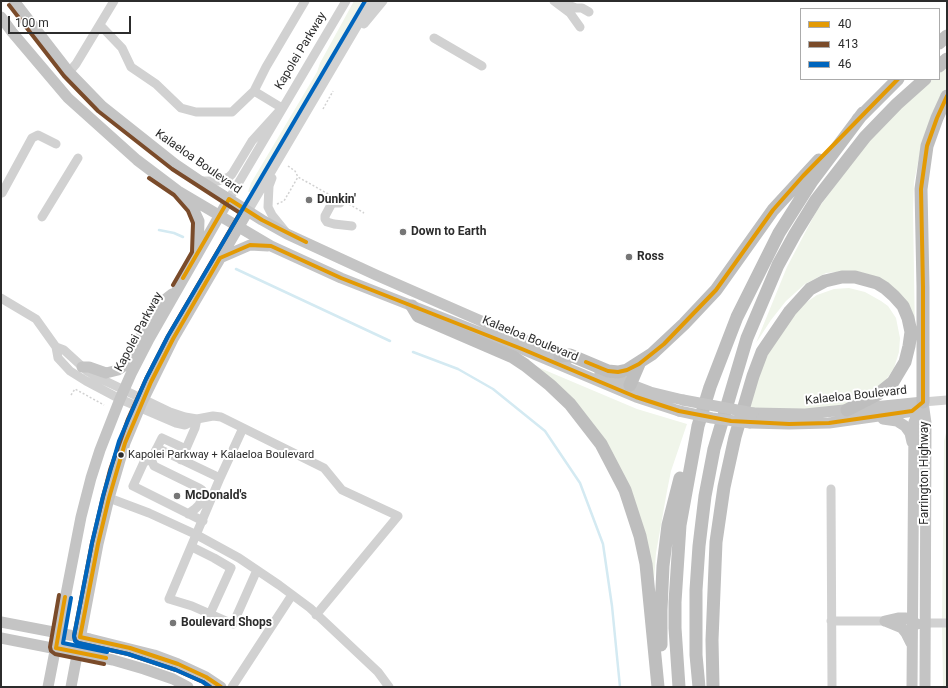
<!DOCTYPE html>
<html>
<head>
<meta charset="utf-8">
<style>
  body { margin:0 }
  #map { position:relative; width:948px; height:688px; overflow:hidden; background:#fff; font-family:Roboto,sans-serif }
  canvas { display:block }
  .frame { position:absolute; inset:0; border:2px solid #2c2c2c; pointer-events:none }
  .legend { position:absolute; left:800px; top:8px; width:140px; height:72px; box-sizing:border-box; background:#fff; border:1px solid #ababab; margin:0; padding:5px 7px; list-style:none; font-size:12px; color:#2c2c2c }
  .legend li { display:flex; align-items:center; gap:8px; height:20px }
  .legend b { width:20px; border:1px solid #ababab }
  .scale { position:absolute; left:8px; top:16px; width:123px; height:18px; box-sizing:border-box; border:2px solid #2c2c2c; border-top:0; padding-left:5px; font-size:12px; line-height:14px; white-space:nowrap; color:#2c2c2c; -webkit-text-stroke:3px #fff; paint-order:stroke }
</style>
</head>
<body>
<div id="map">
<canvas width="948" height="688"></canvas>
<div class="frame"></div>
<ul class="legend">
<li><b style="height:5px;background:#e39a04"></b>40</li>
<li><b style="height:5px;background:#7a4b2a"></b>413</li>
<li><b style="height:5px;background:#0065bd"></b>46</li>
</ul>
<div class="scale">100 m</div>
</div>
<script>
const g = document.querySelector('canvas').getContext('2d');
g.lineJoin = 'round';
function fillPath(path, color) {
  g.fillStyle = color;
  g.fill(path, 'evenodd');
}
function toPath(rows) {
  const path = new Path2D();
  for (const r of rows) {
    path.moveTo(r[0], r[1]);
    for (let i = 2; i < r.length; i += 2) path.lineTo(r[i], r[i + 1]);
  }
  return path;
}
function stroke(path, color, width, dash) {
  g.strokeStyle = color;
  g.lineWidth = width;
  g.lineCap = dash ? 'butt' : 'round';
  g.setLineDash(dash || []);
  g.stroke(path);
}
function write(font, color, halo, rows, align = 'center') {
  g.font = font + ' Roboto,sans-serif';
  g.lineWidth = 4;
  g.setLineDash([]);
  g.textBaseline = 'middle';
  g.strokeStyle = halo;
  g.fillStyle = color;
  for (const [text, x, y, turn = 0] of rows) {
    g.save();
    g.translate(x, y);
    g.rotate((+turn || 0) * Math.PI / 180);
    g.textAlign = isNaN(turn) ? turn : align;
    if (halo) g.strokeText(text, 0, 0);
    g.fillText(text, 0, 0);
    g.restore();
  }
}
fillPath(toPath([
  [354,1,361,1,360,9,253,191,248,192,251,183,317,72,320,63],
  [947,66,947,87,938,104,921,148,914,182,913,211,915,336,910,321,871,275,860,272,847,271,826,273,805,284,786,301,771,320,756,343,787,267,817,210,866,144,900,108,933,79,939,79,939,73],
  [849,288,865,292,881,301,888,306,896,318,900,338,899,352,894,368,884,383,863,400,830,409,748,411,762,367,772,345,786,324,804,304,817,295,834,289],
  [528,363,637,409,687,424,671,471,667,491,656,553,653,593,649,573,608,452],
  [947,429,947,687,943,687,942,623,944,441]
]), '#f0f5ea');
stroke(toPath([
  [159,230,174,233,183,237],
  [236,269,390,341],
  [413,352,458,369,493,389,545,431,580,483,603,544,612,606,620,687]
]), '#d4eaf2', 2.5);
stroke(toPath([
  [323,109,333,91],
  [288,166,295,171,298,177,330,195],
  [277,204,284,201,298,177],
  [349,204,364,213],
  [71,395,75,389,104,405],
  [133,455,135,460]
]), '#d1d1d1', 1.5, [2, 2]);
stroke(toPath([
  [554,1,570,13,580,27],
  [560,2,576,8,582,8,589,12],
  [364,24,383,1],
  [100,25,122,48,131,67,156,84,181,108,196,112,232,112,254,91,266,67,305,1],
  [434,38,482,66],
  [69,72,76,64,114,1],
  [272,178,269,186,268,207,272,215,285,231],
  [200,181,218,181,229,177,232,174,252,141,282,108,254,91],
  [2,193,32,138,38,135,56,144],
  [229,199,346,1],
  [340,203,332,203,325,216,325,219,327,222,334,224,352,226],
  [248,211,372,1],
  [42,217,78,158],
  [1,298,36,319,56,347,58,358,70,371,86,381,120,399,176,423,185,425,197,419,213,416,221,417,324,468,342,490,398,516,316,615],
  [56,347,64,350,87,371,97,377,170,412,185,417,197,419],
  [923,402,947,400],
  [243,428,220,478,169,599,192,606,233,624,257,570],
  [157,448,162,438,186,449],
  [151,459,154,466,199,488,202,490,203,496,199,505,195,509,188,514],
  [181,460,195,428,197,419],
  [831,489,832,687],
  [109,498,149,513,197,535,239,558,279,585,310,608,378,672,389,687],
  [203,521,133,486,144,462,151,459,157,448,220,478],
  [192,547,214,558,231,568,210,614],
  [831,621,885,621],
  [925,623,947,623],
  [232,687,292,595]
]), '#d1d1d1', 9);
stroke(toPath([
  [14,1,69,72,102,106,175,164,200,181,262,220,287,234,376,275,568,359],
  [1,17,12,32,68,98,137,160,178,191,249,233,271,246,341,278,522,349,636,397,679,411],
  [185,199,193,208,199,221,198,249],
  [220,258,250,245,268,246],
  [82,367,89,367,106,373,118,370,124,366,158,305,172,294],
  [600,373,650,392,683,400],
  [923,402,926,423,925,687],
  [753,413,805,414,923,402],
  [883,419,897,421,905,426,910,433,912,442],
  [750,423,789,424,829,423,907,412,912,411,922,403],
  [885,621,898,618,906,618,917,624],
  [885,621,902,628,906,633,911,643],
  [1,622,90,639,154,655,178,664,206,677,221,687],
  [1,638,113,660,144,669,173,679,188,687],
  [48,687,81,517,91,478,100,450,120,399,131,374,149,339,229,199],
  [71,687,98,544,109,498,125,443,143,400,173,339,248,211],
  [912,687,914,422,923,402]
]), '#c4c4c4', 11);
stroke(toPath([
  [939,43,947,36],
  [939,66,947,59],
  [858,119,898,79],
  [412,306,418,316,513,357,525,365,550,385,570,404,601,444,625,490,640,536,646,564,658,687],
  [560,356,570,355,608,371,618,372,627,370,652,354,684,324,716,290,773,210,819,160],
  [630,385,639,364],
  [923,402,923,287,921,189,927,146,937,118,947,96],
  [661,645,661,610,663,566,668,525,680,478],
  [679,687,675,628,675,602,680,525,698,426,710,387,737,317,779,233,812,181,863,113],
  [699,687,696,655,696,590,699,546,705,496,714,449,747,338,778,265,795,234,816,200,865,137,897,104,925,79],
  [713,687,712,640,716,542,724,487,735,437,753,376,762,352,790,311,810,289,825,281,842,277,855,277,877,283,885,288,894,296,903,306,908,318,911,332,909,346,905,362,893,382,878,394,847,410]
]), '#bebebe', 13);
stroke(toPath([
  [683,400,753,413],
  [679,411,712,418,750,423]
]), '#c4c4c4', 11);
stroke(toPath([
  [183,278,229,199,262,220,306,242],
  [586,362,608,371,618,372,627,370,639,364,664,344,716,290,773,210,803,176,898,79],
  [65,597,56,648,106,658],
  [221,687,206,677,178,664,130,648,80,637,98,544,109,498,125,443,151,382,173,339,220,258,250,245,271,246,341,278,522,349,636,397,679,411,731,421,789,424,829,423,912,411,923,402,923,287,921,189,927,146,937,118,947,96]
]), '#e39a04', 4);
stroke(toPath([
  [9,5,64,76,98,111,172,169,240,213,168,336,146,379,128,419,110,470,103,497,92,543,74,636,75,640,78,643,128,654,176,670,203,682,210,687],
  [149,178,174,195,188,211,193,223,192,252,173,285],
  [59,595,50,647,51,651,55,654,104,664]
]), '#7a4b2a', 4);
stroke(toPath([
  [71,598,63,643,107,652],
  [210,687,203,682,176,670,128,654,79,643,75,641,74,636,92,543,103,496,119,441,146,379,168,336,365,1]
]), '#0065bd', 4);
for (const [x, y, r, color] of [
  [309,200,4,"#767676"],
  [403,232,4,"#767676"],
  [629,257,4,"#767676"],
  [121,455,3.5,"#2c2c2c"],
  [177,496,4,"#767676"],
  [173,623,4,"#767676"]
]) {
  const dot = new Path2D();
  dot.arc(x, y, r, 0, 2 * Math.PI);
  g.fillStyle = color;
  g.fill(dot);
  stroke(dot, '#fff', 1.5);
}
write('11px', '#2c2c2c', '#fff', [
  ["Kapolei Parkway + Kalaeloa Boulevard",128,455]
], 'left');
write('12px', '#2c2c2c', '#fff', [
  ["Kapolei Parkway",301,51,-59],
  ["Kalaeloa Boulevard",198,162,35],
  ["Kapolei Parkway",139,332,-62],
  ["Kalaeloa Boulevard",530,339,22],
  ["Kalaeloa Boulevard",856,396,-6],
  ["Farrington Highway",925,473,-90]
]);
write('bold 12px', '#2c2c2c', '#fff', [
  ["Dunkin'",317,200],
  ["Down to Earth",411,232],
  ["Ross",637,257],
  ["McDonald's",185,496],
  ["Boulevard Shops",181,623]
], 'left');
</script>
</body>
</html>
